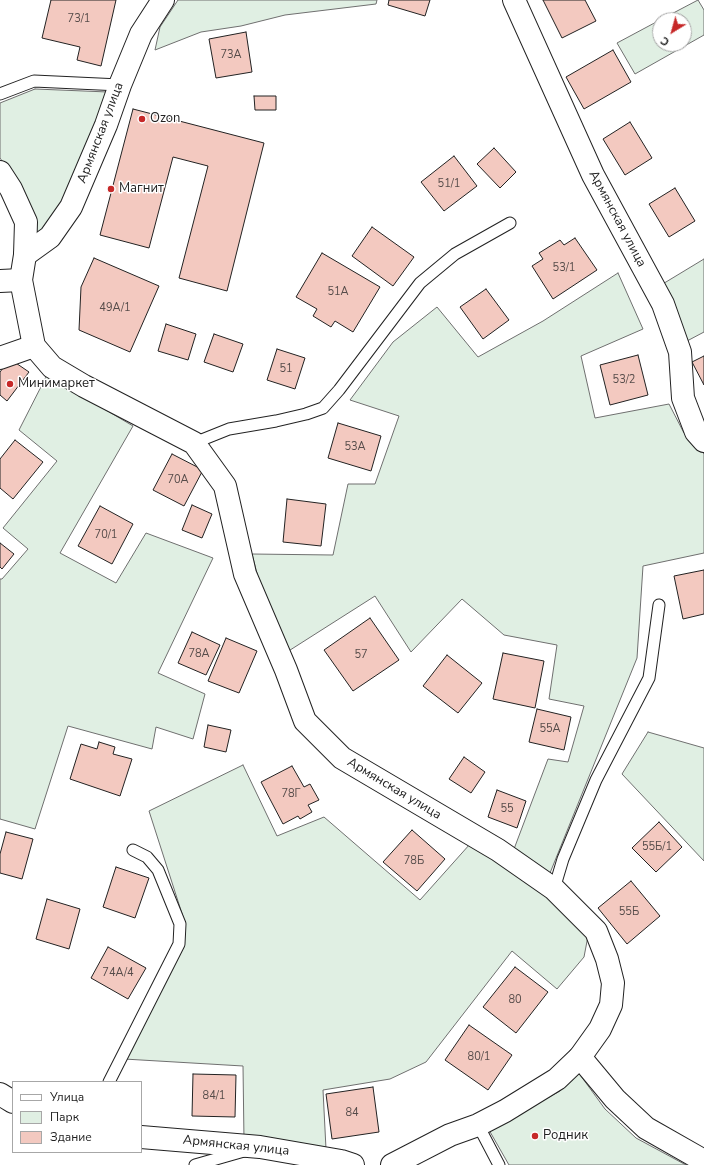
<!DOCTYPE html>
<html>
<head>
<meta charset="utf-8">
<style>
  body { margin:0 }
  #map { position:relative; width:704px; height:1165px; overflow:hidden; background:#fff; font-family:"Nunito Sans",sans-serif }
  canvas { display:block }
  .legend { position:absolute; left:12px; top:1081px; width:130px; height:72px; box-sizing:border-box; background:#fff; border:1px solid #a7a7a7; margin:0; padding:5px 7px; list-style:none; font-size:12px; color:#222 }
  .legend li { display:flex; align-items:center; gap:8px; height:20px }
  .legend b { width:20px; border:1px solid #a7a7a7 }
  .north { position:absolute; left:652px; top:12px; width:40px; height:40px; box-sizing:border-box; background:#fff; border:1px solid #a7a7a7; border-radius:50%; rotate:217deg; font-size:11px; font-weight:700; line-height:16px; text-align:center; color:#222 }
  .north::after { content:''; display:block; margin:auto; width:14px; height:18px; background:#c62828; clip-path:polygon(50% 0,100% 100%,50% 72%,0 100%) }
</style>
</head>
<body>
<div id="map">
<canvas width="704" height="1165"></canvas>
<ul class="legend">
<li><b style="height:5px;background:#fff"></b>Улица</li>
<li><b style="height:11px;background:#e0efe3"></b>Парк</li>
<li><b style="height:11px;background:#f3c9c0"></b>Здание</li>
</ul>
<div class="north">С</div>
</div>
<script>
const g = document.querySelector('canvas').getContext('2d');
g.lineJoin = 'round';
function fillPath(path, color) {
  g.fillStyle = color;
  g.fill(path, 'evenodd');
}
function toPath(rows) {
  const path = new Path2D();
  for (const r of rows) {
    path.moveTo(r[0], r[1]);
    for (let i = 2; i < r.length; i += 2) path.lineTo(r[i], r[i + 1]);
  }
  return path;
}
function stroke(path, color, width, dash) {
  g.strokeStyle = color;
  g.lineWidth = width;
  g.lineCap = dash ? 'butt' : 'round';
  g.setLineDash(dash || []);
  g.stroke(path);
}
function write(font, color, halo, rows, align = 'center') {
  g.font = font + ' "Nunito Sans",sans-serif';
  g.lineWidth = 3;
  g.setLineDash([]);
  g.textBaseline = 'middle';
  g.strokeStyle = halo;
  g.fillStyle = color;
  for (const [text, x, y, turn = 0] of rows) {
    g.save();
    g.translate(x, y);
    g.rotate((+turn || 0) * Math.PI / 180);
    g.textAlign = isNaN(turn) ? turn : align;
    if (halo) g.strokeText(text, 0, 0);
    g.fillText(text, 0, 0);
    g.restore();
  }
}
const green = toPath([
  [178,0,377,0,376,4,285,15,241,26,201,32,155,50,160,27,178,0],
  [698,0,704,10,704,35,635,74,617,43,660,20,660,44,684,44,684,20,660,20,698,0],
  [35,89,108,92,67,206,31,245,16,181,0,158,0,103,35,89],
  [704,259,704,332,687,341,661,285,704,259],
  [618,273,643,329,581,356,595,418,669,404,684,433,704,454,704,553,643,566,637,658,550,873,514,849,548,759,568,762,584,706,549,699,557,645,504,635,462,599,411,652,375,596,287,652,261,589,252,554,333,555,348,484,375,484,399,416,350,400,393,342,437,307,478,357,543,321,618,273],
  [47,375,133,426,60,553,116,583,146,533,213,558,158,673,205,694,193,739,156,727,152,749,68,726,35,829,0,819,0,579,2,579,28,549,3,528,57,461,19,430,47,375],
  [648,732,704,748,704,861,622,774,648,732],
  [243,765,277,836,324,817,420,900,470,844,540,889,588,936,584,957,557,989,512,951,426,1062,390,1079,323,1090,326,1149,244,1141,243,1066,124,1059,185,923,149,811,243,765],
  [578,1072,605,1109,636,1138,686,1165,509,1165,489,1130,560,1091,578,1072]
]);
fillPath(green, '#e0efe3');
stroke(green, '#6f6f6f', 1);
const building = toPath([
  [51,0,116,0,101,66,77,60,80,47,42,38,51,0],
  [389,0,430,0,425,16,388,5,389,0],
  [543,0,585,0,596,21,562,38,543,0],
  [246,32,252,72,216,78,209,39,246,32],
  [613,50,631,82,584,109,566,77,613,50],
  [254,96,276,96,276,110,255,110,254,96],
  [133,109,264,143,227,291,179,278,208,166,173,157,149,248,100,235,133,109],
  [630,122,652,158,625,175,603,139,630,122],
  [494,148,516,172,500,188,477,164,494,148],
  [454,156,477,186,444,211,421,182,454,156],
  [675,188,695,221,669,237,649,204,675,188],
  [372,227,414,257,393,286,352,256,372,227],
  [575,238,597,270,553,299,532,266,543,259,539,253,560,240,564,245,575,238],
  [322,253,380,287,353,332,335,321,331,327,313,316,317,309,296,297,322,253],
  [94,258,159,286,130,352,79,330,81,287,94,258],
  [486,289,509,320,483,339,460,307,486,289],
  [166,324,196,334,188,360,158,351,166,324],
  [214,334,243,344,233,372,204,362,214,334],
  [277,349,305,358,295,389,267,380,277,349],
  [638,355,648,395,610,405,600,365,638,355],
  [704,356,704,385,692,362,704,356],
  [10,359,29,372,7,401,0,395,0,372,10,359],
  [338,423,381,436,371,471,328,458,338,423],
  [15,440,43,462,13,499,0,488,0,459,15,440],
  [172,454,203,470,184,506,153,490,172,454],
  [287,499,326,504,321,546,283,542,287,499],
  [192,505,212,514,202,538,182,530,192,505],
  [100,506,133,524,112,564,78,546,100,506],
  [0,543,14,554,2,569,0,567,0,543],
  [704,570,704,614,683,619,674,576,704,570],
  [370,618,399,660,353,691,324,650,370,618],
  [192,632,220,645,206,675,178,663,192,632],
  [226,638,257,651,239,693,208,681,226,638],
  [503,653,544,661,535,708,493,699,503,653],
  [447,655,482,683,458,713,423,686,447,655],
  [537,709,571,717,564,750,529,742,537,709],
  [208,725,231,730,226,752,204,747,208,725],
  [99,742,115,747,113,754,132,759,120,796,70,779,81,744,97,749,99,742],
  [464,757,485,772,471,793,449,779,464,757],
  [292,766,304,787,310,784,319,800,308,805,312,812,300,819,298,816,283,824,261,782,292,766],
  [497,790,526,801,517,828,488,817,497,790],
  [659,822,682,847,656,872,632,848,659,822],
  [412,830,445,859,417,891,383,862,412,830],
  [6,832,33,839,22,879,0,873,0,854,6,832],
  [116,867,149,878,135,918,103,907,116,867],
  [631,881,660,916,627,944,598,908,631,881],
  [47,899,80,909,69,949,36,939,47,899],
  [108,947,146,968,128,999,91,978,108,947],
  [515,967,548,992,516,1033,483,1007,515,967],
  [469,1025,512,1055,488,1090,445,1060,469,1025],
  [193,1074,236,1075,235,1117,192,1116,193,1074],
  [373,1087,379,1132,332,1139,326,1094,373,1087]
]);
fillPath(building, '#f3c9c0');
stroke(building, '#222', 1);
const lane = toPath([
  [0,94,34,81,120,85],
  [194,443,229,429,276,421,306,414,323,408,339,390,420,283,455,254,510,223],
  [554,889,563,859,596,780,649,678,659,605],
  [109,1082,179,944,180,924,158,870,147,857,133,850],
  [478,1125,499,1165],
  [195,1165,244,1151]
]);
const street = toPath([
  [514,0,593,175,663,304,680,352,683,398,696,432,704,441],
  [25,255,50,237,71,207,106,125,120,85,141,34,163,0],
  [0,281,21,280],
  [0,358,34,346],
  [580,1057,615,1099,646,1128,704,1161],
  [0,1094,13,1102],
  [141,1137,260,1147,341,1161,353,1165]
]);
const secondary = toPath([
  [0,172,11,189,26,222,25,255,21,280,34,346,52,367,84,386,194,443,225,486,245,574,286,670,305,721,342,758,498,850,554,889,596,931,607,959,613,983,611,1005,600,1029,580,1057,557,1079,505,1111,478,1125,450,1135,392,1165]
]);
stroke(lane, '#222', 13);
stroke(street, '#222', 24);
stroke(secondary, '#222', 24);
stroke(lane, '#fff', 11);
stroke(street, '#fff', 22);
stroke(secondary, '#fff', 22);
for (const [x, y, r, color] of [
  [142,119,4,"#c62828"],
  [111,189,4,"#c62828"],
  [10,384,4,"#c62828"],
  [535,1136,4,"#c62828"]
]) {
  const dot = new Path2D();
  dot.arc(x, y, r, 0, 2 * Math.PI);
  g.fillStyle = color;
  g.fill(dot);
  stroke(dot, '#fff', 1.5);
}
write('11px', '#564c4a', null, [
  ["73/1",79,19],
  ["73А",231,55],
  ["51/1",449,184],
  ["53/1",564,268],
  ["51А",338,292],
  ["49А/1",115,308],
  ["51",286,369],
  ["53/2",624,380],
  ["53А",355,447],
  ["70А",178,480],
  ["70/1",106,535],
  ["78А",199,654],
  ["57",361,655],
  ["55А",550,729],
  ["78Г",291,794],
  ["55",507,809],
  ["55Б/1",657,847],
  ["78Б",414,861],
  ["55Б",629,912],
  ["74А/4",118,973],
  ["80",515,1000],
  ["80/1",479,1057],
  ["84/1",214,1096],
  ["84",352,1113]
]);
write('13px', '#222', '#fff', [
  ["Ozon",150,119],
  ["Магнит",119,189],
  ["Минимаркет",18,384],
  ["Родник",543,1136]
], 'left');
write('13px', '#222', '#fff', [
  ["Армянская улица",101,133,-69],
  ["Армянская улица",617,219,62],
  ["Армянская улица",394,789,31],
  ["Армянская улица",236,1146,6]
]);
</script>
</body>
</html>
